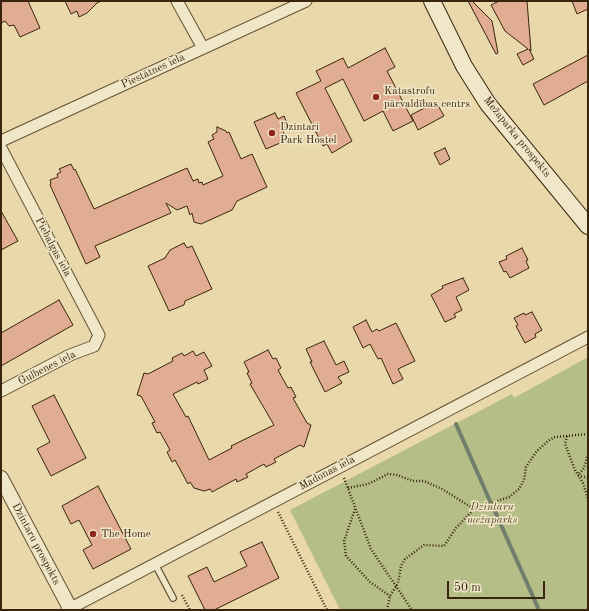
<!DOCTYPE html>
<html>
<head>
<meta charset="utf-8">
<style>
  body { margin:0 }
  #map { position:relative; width:589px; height:611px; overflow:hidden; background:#e8d8aa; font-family:"Old Standard TT",serif }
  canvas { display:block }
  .frame { position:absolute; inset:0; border:2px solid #39240d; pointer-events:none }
  .scale { position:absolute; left:447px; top:581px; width:98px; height:18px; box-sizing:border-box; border:2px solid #39240d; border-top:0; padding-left:5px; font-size:12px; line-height:14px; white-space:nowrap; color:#39240d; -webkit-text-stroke:3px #f0e6c8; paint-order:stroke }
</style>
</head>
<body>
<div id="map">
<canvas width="589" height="611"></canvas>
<div class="frame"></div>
<div class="scale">50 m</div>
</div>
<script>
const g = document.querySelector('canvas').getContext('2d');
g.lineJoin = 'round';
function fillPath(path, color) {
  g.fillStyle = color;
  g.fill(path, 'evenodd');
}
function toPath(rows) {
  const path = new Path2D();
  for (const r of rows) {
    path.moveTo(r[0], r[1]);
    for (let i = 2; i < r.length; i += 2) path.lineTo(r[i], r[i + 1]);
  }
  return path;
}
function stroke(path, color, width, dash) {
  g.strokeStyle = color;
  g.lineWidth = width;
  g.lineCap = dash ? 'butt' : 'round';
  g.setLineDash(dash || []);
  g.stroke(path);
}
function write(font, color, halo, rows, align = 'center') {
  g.font = font + ' "Old Standard TT",serif';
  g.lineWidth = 3;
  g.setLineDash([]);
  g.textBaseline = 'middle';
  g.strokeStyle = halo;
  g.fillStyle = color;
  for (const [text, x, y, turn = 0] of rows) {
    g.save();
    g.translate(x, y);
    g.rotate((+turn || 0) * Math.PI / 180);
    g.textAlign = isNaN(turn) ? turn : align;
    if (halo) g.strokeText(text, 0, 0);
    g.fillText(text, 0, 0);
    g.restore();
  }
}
fillPath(toPath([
  [588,357,588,610,340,610,290,510,512,394,514,398]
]), '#b6be88');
stroke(toPath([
  [456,424,490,501],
  [493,507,539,610]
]), '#717e6b', 4);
const building = toPath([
  [1,1,28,1,40,28,20,37,14,25,9,26,5,21,1,23,1,1],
  [65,1,101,1,97,3,87,13,79,17,77,11,71,14,65,1],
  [468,1,472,1,492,21,498,53,496,54,468,1],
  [499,1,527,1,531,51,529,49,534,59,523,65,517,54,528,49,505,31,491,5,499,1],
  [572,1,588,1,588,9,577,14,572,1],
  [385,48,395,67,387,71,413,121,393,131,383,111,364,121,343,79,325,88,352,141,332,153,327,144,323,146,296,93,321,81,316,71,343,58,348,68,385,48],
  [588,55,588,81,544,105,533,84,588,55],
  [436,102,444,116,418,130,411,115,436,102],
  [275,113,278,119,284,116,289,128,283,131,287,140,266,149,254,122,275,113],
  [217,127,226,131,227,133,229,132,241,159,252,154,267,187,237,201,232,210,201,224,194,222,192,213,190,215,187,206,177,210,166,203,171,213,95,246,100,257,86,264,50,185,51,183,50,180,58,177,57,174,61,172,59,169,71,164,74,170,75,169,94,209,187,168,193,181,198,179,199,183,202,182,203,185,223,176,208,142,214,139,212,135,217,132,217,127],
  [445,148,450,159,440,165,434,153,445,148],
  [1,211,18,241,1,250,1,211],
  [184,243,187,248,192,246,212,289,185,301,184,305,169,311,148,266,165,258,170,250,184,243],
  [522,248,528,260,526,261,529,268,510,278,506,271,504,272,499,262,507,259,506,256,522,248],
  [463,278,469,290,456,297,462,310,454,314,456,317,445,322,431,295,443,288,442,286,463,278],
  [59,300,73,325,1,366,1,333,59,300],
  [532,312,542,330,535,334,536,337,525,343,516,326,518,325,514,318,524,313,525,315,532,312],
  [366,320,372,332,377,329,379,331,396,323,415,361,398,369,403,379,393,384,381,358,378,359,370,344,363,348,353,327,366,320],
  [324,341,336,365,344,361,349,372,338,377,342,383,325,392,310,362,312,362,306,349,324,341],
  [268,350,273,359,276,358,281,368,278,370,288,388,291,387,296,397,293,398,307,423,311,425,304,447,300,445,274,459,276,462,266,467,264,464,246,474,248,477,237,482,236,479,212,492,210,489,204,491,194,488,190,482,188,484,175,460,172,462,167,452,170,450,160,432,157,433,152,423,155,422,141,396,137,395,144,373,148,374,173,361,172,358,182,353,184,356,193,351,196,356,204,352,212,366,204,370,208,379,198,384,197,382,173,394,186,417,188,416,209,460,232,448,231,446,274,425,250,384,252,383,247,373,249,372,244,362,268,350],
  [54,395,86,458,51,476,37,449,50,442,32,406,54,395],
  [98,486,131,549,93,569,83,550,92,545,79,520,71,524,62,506,98,486],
  [262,542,279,578,214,610,205,610,188,576,207,567,214,582,247,566,240,552,262,542]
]);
fillPath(building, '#e1ad92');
stroke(building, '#39240d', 1);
const service = toPath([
  [155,564,173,598]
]);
const minor = toPath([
  [177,1,203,48],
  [1,141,306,1],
  [1,148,99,335,94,346,70,355,1,391],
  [67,610,588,337]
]);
const tertiary = toPath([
  [1,478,71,610]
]);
const secondary = toPath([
  [432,1,464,66,488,104,588,226]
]);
stroke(service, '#655134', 8);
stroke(minor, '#655134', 13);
stroke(tertiary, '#655134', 16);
stroke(secondary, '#39240d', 18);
stroke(toPath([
  [567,436,565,444,575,470,583,483,588,499],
  [588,454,584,468,578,475,588,478],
  [344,478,371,549,412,610],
  [348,488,368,484,388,474,397,475,413,481,424,481,442,489,474,509],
  [355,509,344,541,346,556,370,582,390,596],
  [278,512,327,610],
  [182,595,190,610],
  [387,610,390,596,398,583,401,566,405,559,424,545,444,546,456,528,474,509,509,497,519,489,524,480,526,467,537,451,548,441,555,437,588,434]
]), '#39240d', 2.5, [1, 2]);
stroke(service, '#f0e6c8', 5.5);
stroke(minor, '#f0e6c8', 11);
stroke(tertiary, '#f0e6c8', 14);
stroke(secondary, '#f0e6c8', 16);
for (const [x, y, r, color] of [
  [376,97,4,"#8f2418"],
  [272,133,4,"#8f2418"],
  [93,534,4,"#8f2418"]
]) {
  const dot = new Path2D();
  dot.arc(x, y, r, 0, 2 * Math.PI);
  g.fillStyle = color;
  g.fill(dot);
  stroke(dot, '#f0e6c8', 1.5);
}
write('11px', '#39240d', '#f0e6c8', [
  ["Piestātnes iela",153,71,-25],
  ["Mežaparka prospekts",517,137,51],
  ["Piebalgas iela",53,247,62],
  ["Gulbenes iela",47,368,-27],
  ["Madonas iela",327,473,-28],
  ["Dzintaru prospekts",36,544,62]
]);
write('11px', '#39240d', '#f0e6c8', [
  ["Katastrofu",384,91],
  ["pārvaldības centrs",384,104],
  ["Dzintari",280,127],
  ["Park Hostel",280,140],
  ["The Home",101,534]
], 'left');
write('italic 11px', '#584a2c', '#f0e6c8', [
  ["Dzintaru",492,507],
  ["mežaparks",492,520]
]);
</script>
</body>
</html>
